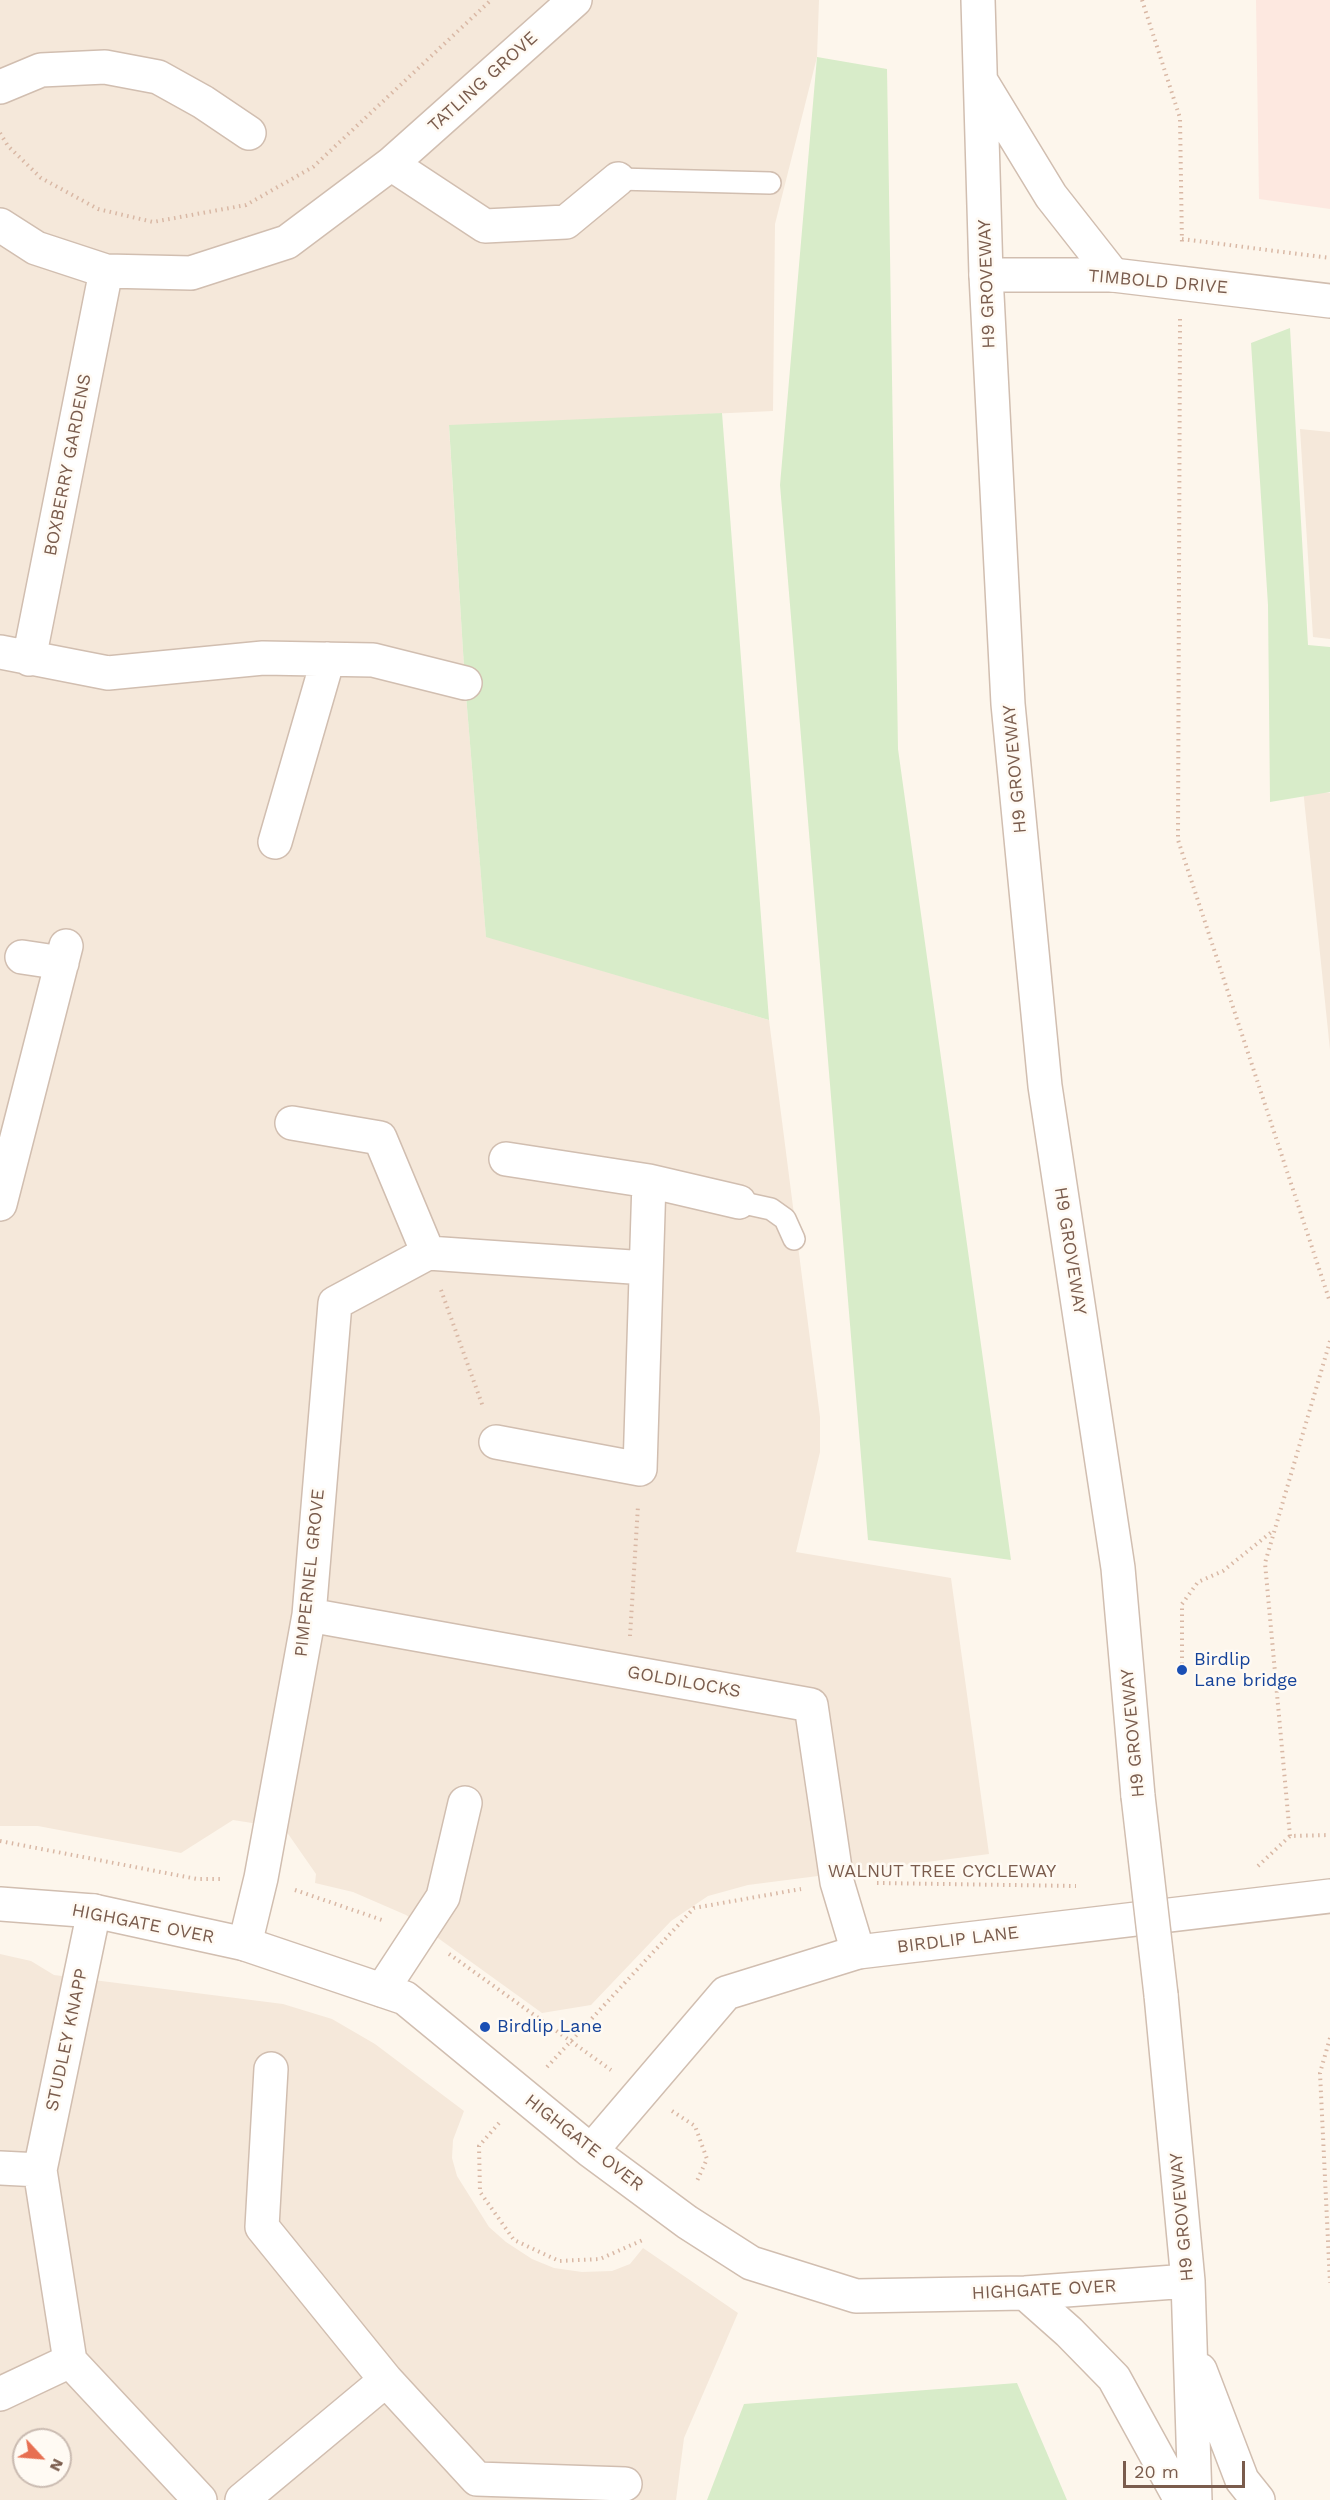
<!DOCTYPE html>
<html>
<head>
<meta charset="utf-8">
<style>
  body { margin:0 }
  #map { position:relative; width:1330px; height:2500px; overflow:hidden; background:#fdf6ec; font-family:"Work Sans",sans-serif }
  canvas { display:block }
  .north { position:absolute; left:12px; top:2428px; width:60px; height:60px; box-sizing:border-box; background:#fffaf3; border:2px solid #cabbb1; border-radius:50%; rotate:116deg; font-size:16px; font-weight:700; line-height:24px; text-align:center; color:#7a5c4d }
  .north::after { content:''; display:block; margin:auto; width:21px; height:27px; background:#e76f51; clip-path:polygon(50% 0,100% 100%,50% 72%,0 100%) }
  .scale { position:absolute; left:1123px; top:2461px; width:122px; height:27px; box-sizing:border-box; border:3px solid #7a5c4d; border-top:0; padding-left:8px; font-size:18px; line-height:21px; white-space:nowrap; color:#7a5c4d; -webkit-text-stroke:4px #fffaf3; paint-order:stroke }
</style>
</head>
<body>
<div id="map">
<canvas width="1330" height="2500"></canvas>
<div class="north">N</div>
<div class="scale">20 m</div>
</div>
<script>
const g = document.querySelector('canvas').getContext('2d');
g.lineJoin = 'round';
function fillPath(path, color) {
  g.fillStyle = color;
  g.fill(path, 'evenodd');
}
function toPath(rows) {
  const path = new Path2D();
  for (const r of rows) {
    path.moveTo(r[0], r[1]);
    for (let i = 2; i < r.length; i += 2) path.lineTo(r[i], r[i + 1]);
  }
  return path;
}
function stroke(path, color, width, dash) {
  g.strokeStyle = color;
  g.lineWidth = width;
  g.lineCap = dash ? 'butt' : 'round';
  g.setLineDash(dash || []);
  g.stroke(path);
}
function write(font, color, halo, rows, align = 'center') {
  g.font = font + ' "Work Sans",sans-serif';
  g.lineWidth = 5;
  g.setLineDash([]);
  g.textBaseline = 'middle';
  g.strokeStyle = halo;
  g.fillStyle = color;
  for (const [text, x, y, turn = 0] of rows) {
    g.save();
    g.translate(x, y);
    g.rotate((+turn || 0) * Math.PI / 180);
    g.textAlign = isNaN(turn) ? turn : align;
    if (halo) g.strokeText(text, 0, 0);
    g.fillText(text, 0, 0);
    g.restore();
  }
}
fillPath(toPath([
  [0,0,819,0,817,57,775,224,773,411,449,426,465,683,486,936,769,1020,820,1417,820,1452,796,1552,951,1578,989,1854,748,1885,708,1896,671,1921,591,2005,542,2013,406,1915,353,1892,315,1883,316,1874,284,1828,233,1820,181,1853,38,1826,0,1826],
  [1300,429,1330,432,1330,639,1313,637],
  [1303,789,1330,793,1330,1050],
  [0,1954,31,1961,54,1975,283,2004,332,2019,375,2044,464,2111,453,2140,452,2158,457,2176,489,2227,506,2242,532,2259,554,2268,582,2272,612,2271,630,2264,643,2248,738,2313,684,2438,676,2500,0,2500],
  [24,2440,60,2440,60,2476,24,2476]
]), '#f5e8da');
fillPath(toPath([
  [1256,0,1330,0,1330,209,1259,199]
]), '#fde8e0');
fillPath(toPath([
  [817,57,887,69,898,749,1011,1560,868,1540,780,485],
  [1290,328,1308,645,1330,647,1330,792,1270,802,1268,605,1251,343],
  [722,413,769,1020,486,937,465,683,449,425],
  [1017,2383,1067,2500,707,2500,744,2404]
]), '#d8ecc9');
const service = toPath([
  [618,179,770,183],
  [739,1202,771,1209,785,1219,794,1239]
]);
const minor = toPath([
  [0,87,41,70,105,67,158,77,203,102,249,133],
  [391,164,485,226,566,222,618,179],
  [0,225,36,248,106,271,191,273,287,242,391,164,575,0],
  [986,275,1113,275,1330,301],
  [0,652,108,673,263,658,373,660,465,683],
  [29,659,106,271],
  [275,842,328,659],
  [22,957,62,963],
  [292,1123,380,1138,428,1253],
  [506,1159,649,1181,739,1202],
  [0,1204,66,946],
  [496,1442,640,1469,649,1181],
  [309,1615,811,1705,837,1882,858,1952],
  [94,1911,40,2170,70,2361,200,2500],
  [245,1944,261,1878,309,1615,335,1303,428,1253,646,1268],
  [382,1990,443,1897,465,1803],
  [271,2069,262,2227,386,2380,477,2479,625,2484],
  [0,2168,40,2170],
  [0,2394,70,2361],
  [242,2500,386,2380]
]);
const tertiary = toPath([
  [978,0,986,275,1008,704,1045,1086,1118,1568,1138,1796],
  [981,81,1051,196,1113,275],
  [0,1904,94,1911,245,1944,405,1998,591,2151,687,2222,751,2263,856,2296,1025,2293,1188,2281],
  [1161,1995,1188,2281,1195,2500],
  [591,2151,726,1993,858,1952,1330,1896],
  [1025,2293,1069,2332,1114,2378,1181,2500],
  [1200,2370,1242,2480,1258,2500]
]);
stroke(service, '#d1beb0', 24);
stroke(minor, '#d1beb0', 36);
stroke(tertiary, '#d1beb0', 36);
stroke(toPath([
  [1142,0,1180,118,1182,245],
  [0,133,8,146,41,178,98,209,153,222,246,205,313,167,491,0],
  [1182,239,1330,258],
  [1180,319,1178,840,1330,1302],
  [441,1290,483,1407],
  [630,1636,638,1506],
  [1182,1670,1182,1604,1198,1582,1223,1571,1274,1530],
  [1290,1836,1265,1563,1330,1341],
  [0,1841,197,1879,224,1879],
  [1258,1866,1290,1836,1330,1835],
  [877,1883,1076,1886],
  [295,1890,385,1921],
  [449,1954,611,2070],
  [1330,2038,1320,2073,1330,2283],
  [547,2067,694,1908,801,1889],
  [672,2111,695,2126,707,2159,696,2183],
  [499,2123,479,2146,480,2192,514,2240,559,2261,600,2259,645,2239]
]), '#d9b8a5', 4, [1.5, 4.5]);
stroke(service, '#fff', 21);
stroke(minor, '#fff', 33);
stroke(tertiary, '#fff', 33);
const tertiaryBridge = toPath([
  [1138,1796,1161,1995]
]);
stroke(tertiaryBridge, '#d1beb0', 36, []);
stroke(tertiaryBridge, '#fff', 33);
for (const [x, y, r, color] of [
  [1182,1670,6,"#1a4fb4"],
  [485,2027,6,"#1a4fb4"]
]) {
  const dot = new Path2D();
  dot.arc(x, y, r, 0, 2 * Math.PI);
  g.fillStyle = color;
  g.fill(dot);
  stroke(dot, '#fffaf3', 2);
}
write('18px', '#7a5c4d', '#fffaf3', [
  ["TATLING GROVE",483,82,-42],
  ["TIMBOLD DRIVE",1158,282,5],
  ["H9 GROVEWAY",987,284,-92],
  ["BOXBERRY GARDENS",68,465,-79],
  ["H9 GROVEWAY",1015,769,-95],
  ["H9 GROVEWAY",1070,1251,81],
  ["PIMPERNEL GROVE",310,1573,-84],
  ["GOLDILOCKS",684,1682,10],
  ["H9 GROVEWAY",1133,1733,-95],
  ["WALNUT TREE CYCLEWAY",942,1872],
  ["HIGHGATE OVER",143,1924,11],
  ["BIRDLIP LANE",958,1940,-7],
  ["STUDLEY KNAPP",67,2040,-78],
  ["HIGHGATE OVER",584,2143,38],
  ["H9 GROVEWAY",1182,2217,-95],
  ["HIGHGATE OVER",1044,2290,-3]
]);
write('18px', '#164399', '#fffaf3', [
  ["Birdlip",1194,1660],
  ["Lane bridge",1194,1681],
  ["Birdlip Lane",497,2027]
], 'left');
</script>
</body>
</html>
